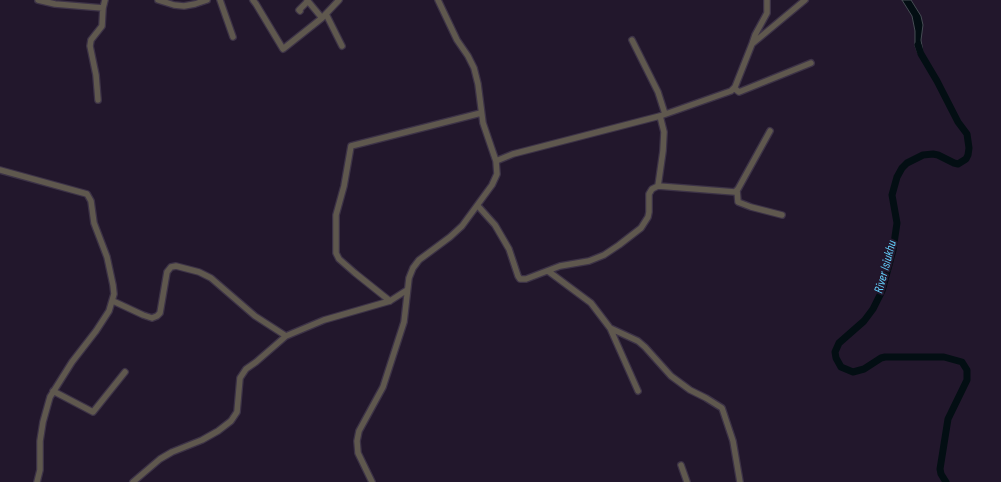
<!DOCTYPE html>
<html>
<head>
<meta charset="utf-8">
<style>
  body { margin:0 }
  canvas { display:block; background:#22172c }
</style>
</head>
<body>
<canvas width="1001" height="482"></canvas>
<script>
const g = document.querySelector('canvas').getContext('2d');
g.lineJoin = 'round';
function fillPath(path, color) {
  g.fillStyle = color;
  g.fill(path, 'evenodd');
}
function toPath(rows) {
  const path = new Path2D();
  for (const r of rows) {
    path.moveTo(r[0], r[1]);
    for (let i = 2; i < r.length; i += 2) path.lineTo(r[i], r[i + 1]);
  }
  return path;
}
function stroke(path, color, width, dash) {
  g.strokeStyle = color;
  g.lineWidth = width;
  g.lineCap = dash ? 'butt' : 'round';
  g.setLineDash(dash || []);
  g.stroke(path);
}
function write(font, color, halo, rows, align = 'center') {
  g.font = font + ' "Sofia Sans Condensed",sans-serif';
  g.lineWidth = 4;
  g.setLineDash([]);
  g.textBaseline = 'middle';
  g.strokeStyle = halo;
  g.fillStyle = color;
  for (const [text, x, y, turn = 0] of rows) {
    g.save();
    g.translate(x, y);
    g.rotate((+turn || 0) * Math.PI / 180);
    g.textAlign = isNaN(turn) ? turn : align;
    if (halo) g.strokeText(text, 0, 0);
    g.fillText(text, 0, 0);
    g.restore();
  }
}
const water = toPath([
  [902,0,911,0,921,16,923,25,921,40,923,52,918,54,915,46,915,31,912,16,902,0]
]);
fillPath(water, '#030e13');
stroke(water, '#464c54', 1);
stroke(toPath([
  [918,45,921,54,937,81,958,122,967,134,969,148,968,155,966,159,958,164,954,163,938,155,933,154,923,155,907,163,902,168,897,177,892,195,897,223,893,250,882,291,873,309,864,321,839,343,835,352,836,358,841,367,853,372,864,369,881,358,885,357,944,357,962,362,967,370,967,380,948,419,940,469,941,474,946,482]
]), '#030e13', 7);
const minor = toPath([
  [38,0,55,4,103,8],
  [158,0,174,5,184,6,195,4,207,0],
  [220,0,233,37],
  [253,0,256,4,283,49,322,18],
  [307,0,322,18,339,0],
  [300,11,299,10,308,1],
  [326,14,342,46],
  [632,40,658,92,665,114],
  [752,44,755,35,767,13,767,0],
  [734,88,739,92,811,63],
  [98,100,96,75,90,46,91,40,102,26,103,8,105,0],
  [496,161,513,154,660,116,731,91,735,87,752,44,805,0],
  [0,170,87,194,91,201,94,223,107,257,113,285,114,294,109,311,96,331,72,362,50,397,43,422,40,441,40,470,37,482],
  [658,186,663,151,664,132,660,116],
  [737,190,738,202,751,207,782,215],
  [478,206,495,225,509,249,518,276,520,279,526,279,560,266,589,261,604,255,619,245,641,228,648,217,649,212,649,194,652,189,658,186,735,192,738,189,770,131],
  [548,271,591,303,610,328,638,341,645,347,671,376,690,390,706,398,722,408,733,441,740,482],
  [113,301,143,315,152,318,157,316,160,313,167,272,171,267,176,266,199,272,211,278,255,316,286,336],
  [390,301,355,273,339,259,336,253,336,215,344,186,351,146,481,113],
  [610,328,638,391],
  [53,391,93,412,125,372],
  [681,465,687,482],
  [133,482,160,459,172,452,202,440,218,431,231,421,237,412,240,378,246,369,256,362,286,336,324,320,390,301,407,290],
  [372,482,358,453,357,441,359,431,383,387,404,322,409,278,413,268,419,260,450,237,462,226,492,185,497,174,496,161,483,123,478,84,474,68,468,56,457,40,438,0]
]);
stroke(minor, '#3d3347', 8);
stroke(minor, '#5f584e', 5.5);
write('italic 13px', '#63cefa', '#22172c', [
  ["River Isiukhu",886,267,-75]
]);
</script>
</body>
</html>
